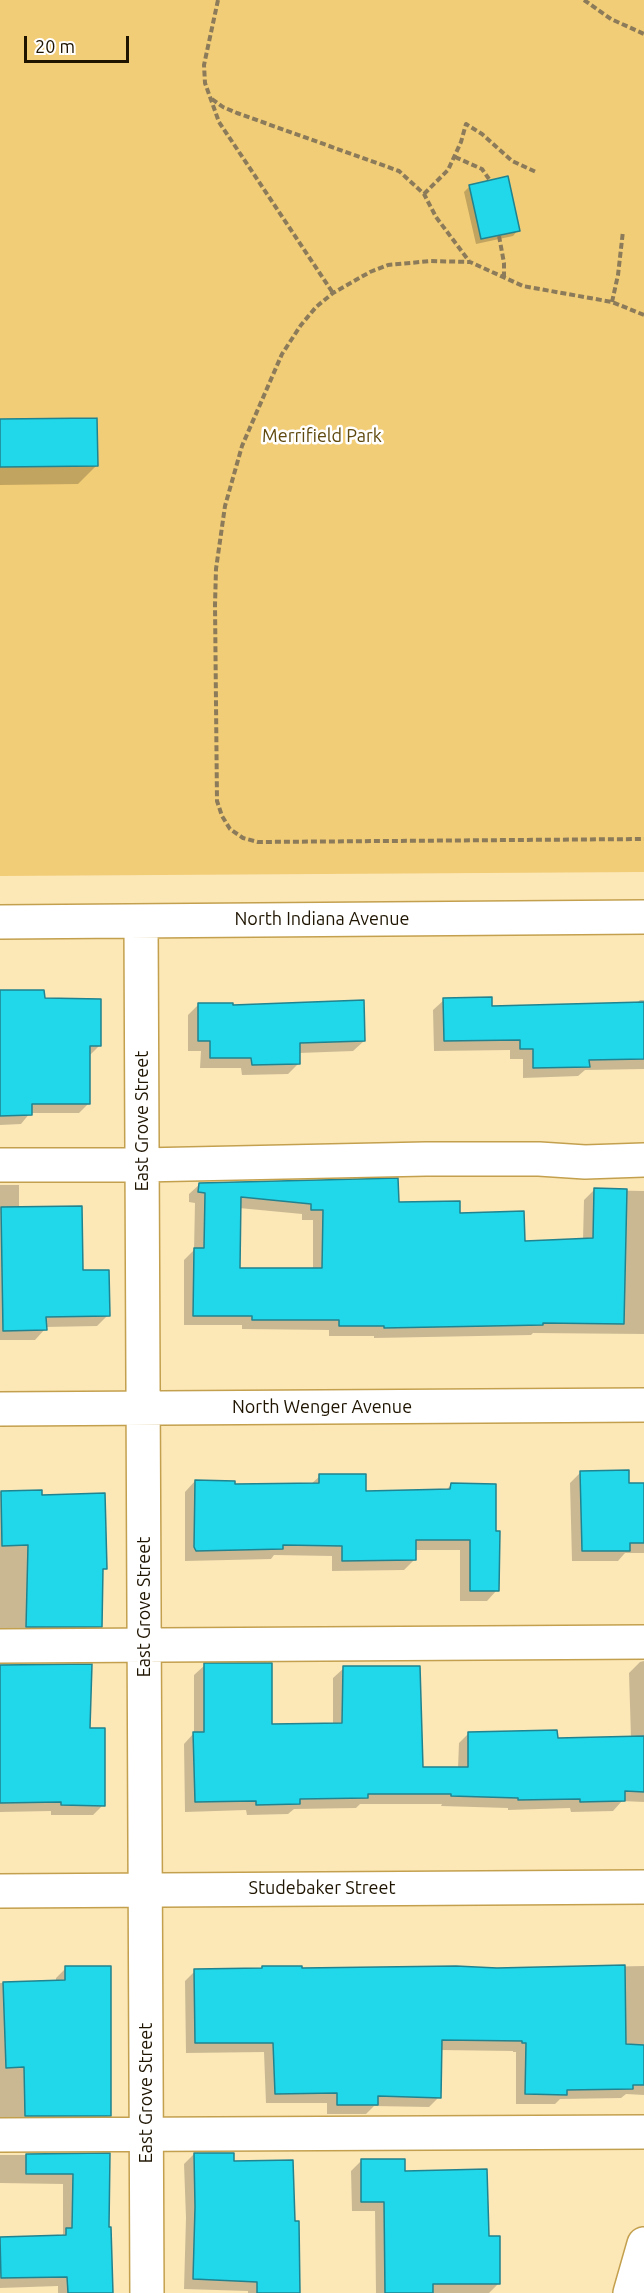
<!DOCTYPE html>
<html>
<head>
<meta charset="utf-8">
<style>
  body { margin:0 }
  #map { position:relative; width:644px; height:2293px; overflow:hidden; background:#fce7b7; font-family:Ubuntu,sans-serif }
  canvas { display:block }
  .scale { position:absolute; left:24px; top:36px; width:105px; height:27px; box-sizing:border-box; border:3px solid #1e1400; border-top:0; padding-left:8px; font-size:18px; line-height:21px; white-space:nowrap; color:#1e1400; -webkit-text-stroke:4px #fff; paint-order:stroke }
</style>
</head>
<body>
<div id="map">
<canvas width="644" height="2293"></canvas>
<div class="scale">20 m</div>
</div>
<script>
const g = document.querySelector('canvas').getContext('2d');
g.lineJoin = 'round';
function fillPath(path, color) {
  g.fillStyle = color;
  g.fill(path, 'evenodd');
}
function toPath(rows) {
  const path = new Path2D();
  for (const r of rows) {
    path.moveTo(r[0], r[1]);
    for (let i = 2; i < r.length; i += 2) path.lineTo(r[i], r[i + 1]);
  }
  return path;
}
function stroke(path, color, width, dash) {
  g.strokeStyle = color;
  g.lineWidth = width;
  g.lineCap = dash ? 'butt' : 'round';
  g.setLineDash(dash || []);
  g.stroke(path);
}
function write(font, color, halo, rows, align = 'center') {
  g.font = font + ' Ubuntu,sans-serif';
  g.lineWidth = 5;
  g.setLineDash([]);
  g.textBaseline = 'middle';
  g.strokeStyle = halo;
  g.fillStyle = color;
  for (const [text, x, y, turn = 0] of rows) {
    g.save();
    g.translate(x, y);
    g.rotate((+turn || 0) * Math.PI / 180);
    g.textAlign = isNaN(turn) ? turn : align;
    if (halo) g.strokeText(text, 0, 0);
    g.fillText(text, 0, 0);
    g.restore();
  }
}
fillPath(toPath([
  [0,0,644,0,644,872,0,876]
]), '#f2cd77');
fillPath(toPath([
  [469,187,518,230,513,236,476,244,464,192],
  [0,421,96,466,78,484,0,485],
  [0,992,43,1000,99,1046,89,1056,89,1103,79,1113,30,1113,21,1124,0,1125],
  [444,1000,490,1008,636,1004,640,1000,644,1000,644,1069,585,1070,578,1076,523,1078,523,1059,510,1059,510,1050,434,1051,433,1010],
  [198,1005,232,1007,364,1041,353,1051,299,1053,299,1063,288,1074,242,1075,241,1068,200,1068,201,1051,188,1051,188,1015],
  [200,1184,397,1204,459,1214,524,1242,583,1240,584,1200,594,1190,644,1191,644,1334,533,1333,531,1335,374,1338,374,1336,329,1336,329,1330,242,1329,242,1325,184,1325,184,1260,194,1250,195,1203,189,1202,189,1194],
  [239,1208,302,1214,302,1220,313,1220,313,1270,238,1269],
  [0,1185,19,1185,19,1208,108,1315,97,1326,45,1327,45,1329,35,1340,0,1340],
  [581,1472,628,1484,644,1484,644,1553,625,1553,618,1561,572,1561,570,1483],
  [320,1476,364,1492,446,1490,451,1485,497,1590,487,1601,460,1601,460,1550,415,1550,415,1559,404,1570,332,1571,332,1556,274,1555,271,1559,185,1561,185,1492,195,1481,233,1485,310,1485],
  [0,1492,41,1492,41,1496,105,1568,101,1572,100,1626,90,1636,0,1637],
  [644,1661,644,1802,622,1801,613,1811,571,1812,570,1808,508,1810,508,1808,441,1806,442,1804,360,1804,356,1808,294,1809,288,1814,247,1815,246,1810,185,1812,184,1744,194,1733,194,1675,205,1665,270,1726,333,1725,333,1678,344,1668,421,1769,458,1768,459,1743,469,1733,556,1739,631,1738,629,1673,640,1662],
  [0,1666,89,1730,103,1805,93,1815,51,1815,51,1811,0,1812],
  [644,1966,644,2095,626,2094,621,2098,560,2099,555,2104,516,2104,516,2052,513,2052,513,2051,440,2050,439,2097,429,2107,374,2106,366,2114,327,2114,327,2103,266,2103,264,2052,186,2053,185,1981,195,1971,260,1970,263,1967,300,1969,497,1969],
  [66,1968,109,2115,99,2125,0,2126,0,1983,56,1982,56,1978],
  [194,2154,232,2163,298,2293,248,2293,248,2291,184,2289,186,2218,184,2164],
  [0,2155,109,2155,107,2229,111,2293,58,2293,58,2286,0,2288,0,2239,60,2237,63,2234,63,2184,0,2183],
  [361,2161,404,2172,487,2237,498,2284,489,2293,376,2293,375,2211,352,2211,351,2171]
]), '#0003');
const building = toPath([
  [508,176,520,231,481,239,469,185,508,176],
  [97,418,98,466,0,467,0,419,97,418],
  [0,990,44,990,45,998,101,999,101,1046,90,1046,90,1104,32,1104,32,1115,0,1116,0,990],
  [492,997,492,1006,644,1002,644,1059,589,1060,590,1067,533,1068,533,1049,520,1049,520,1040,444,1041,443,998,492,997],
  [364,1000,365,1041,300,1043,300,1064,252,1065,251,1058,210,1058,210,1041,198,1041,198,1003,233,1003,233,1005,364,1000],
  [398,1178,399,1202,460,1201,460,1213,524,1211,525,1241,593,1238,594,1188,627,1189,624,1324,543,1323,543,1325,384,1328,384,1326,339,1326,339,1320,252,1320,252,1316,193,1316,194,1248,204,1248,205,1193,198,1192,199,1183,398,1178],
  [241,1197,311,1204,311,1210,323,1210,322,1268,240,1268,241,1197],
  [82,1206,83,1270,109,1270,110,1316,46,1317,47,1330,3,1331,1,1207,82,1206],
  [629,1470,629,1483,644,1483,644,1543,630,1543,630,1551,582,1551,580,1471,629,1470],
  [319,1474,366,1474,366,1491,450,1489,451,1483,496,1484,496,1531,500,1531,499,1591,470,1591,470,1540,416,1540,416,1560,342,1561,342,1546,283,1545,283,1549,196,1551,194,1547,195,1480,235,1481,235,1484,319,1483,319,1474],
  [42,1490,42,1495,105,1493,107,1569,103,1569,102,1627,26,1627,28,1545,2,1546,1,1491,42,1490],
  [204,1663,272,1663,272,1724,342,1723,343,1666,420,1666,423,1767,468,1767,468,1732,557,1730,558,1738,644,1736,644,1792,625,1791,625,1801,580,1802,580,1799,518,1800,518,1798,451,1796,451,1794,368,1794,368,1798,300,1799,300,1804,256,1805,256,1801,195,1802,193,1732,204,1732,204,1663],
  [92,1664,90,1728,105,1728,105,1806,61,1805,61,1802,0,1803,0,1665,92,1664],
  [625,1965,626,2044,644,2045,644,2085,633,2085,633,2089,567,2090,567,2095,525,2094,526,2043,522,2043,522,2041,442,2040,441,2098,378,2096,378,2105,337,2105,337,2093,275,2094,273,2043,195,2043,194,1969,262,1968,262,1966,302,1966,302,1968,456,1966,497,1968,625,1965],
  [65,1966,111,1966,111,2116,25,2116,24,2067,6,2068,3,1982,65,1980,65,1966],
  [110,2153,109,2227,111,2227,113,2293,68,2293,67,2277,1,2278,0,2237,66,2235,66,2228,72,2228,73,2174,26,2174,26,2154,110,2153],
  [194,2153,234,2153,234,2161,293,2160,295,2221,299,2221,300,2293,257,2293,257,2282,193,2279,195,2207,194,2153],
  [361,2159,405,2159,405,2171,487,2169,489,2236,500,2236,500,2284,433,2284,433,2293,385,2293,384,2202,361,2202,361,2159]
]);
fillPath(building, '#21d7ea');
stroke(building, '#21838f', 1.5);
const minor = toPath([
  [141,921,147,2293],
  [0,922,644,917],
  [0,1165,142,1165,426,1159,539,1159,585,1162,644,1160],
  [0,1409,644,1405],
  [0,1646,644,1642],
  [0,1891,644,1887],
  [0,2135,644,2132],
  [630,2293,644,2244]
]);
stroke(minor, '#c3a04e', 36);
stroke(toPath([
  [218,0,204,65,205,83,219,122,333,293],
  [584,0,611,19,644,34],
  [212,99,223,107,237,113,399,171,424,194,436,217,469,261],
  [455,157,482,169,489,179],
  [424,194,448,170,461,142,466,124,482,134,512,161,536,172],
  [499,236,504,263,504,278],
  [612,302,618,275,623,231],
  [644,315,612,302,523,286,470,262,431,261,388,265,370,272,333,293,316,307,301,325,282,354,242,446,225,506,216,569,215,605,217,801,222,816,230,829,243,838,258,842,644,839]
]), '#8b7b5a', 4, [6, 3]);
stroke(minor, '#fff', 33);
write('18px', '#5f490e', '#fff', [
  ["Merrifield Park",322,436]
]);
write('18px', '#1e1400', '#fff', [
  ["North Indiana Avenue",322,919],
  ["East Grove Street",142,1121,-90],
  ["North Wenger Avenue",322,1407],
  ["East Grove Street",144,1607,-90],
  ["Studebaker Street",322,1888],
  ["East Grove Street",146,2093,-90]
]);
</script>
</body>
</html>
